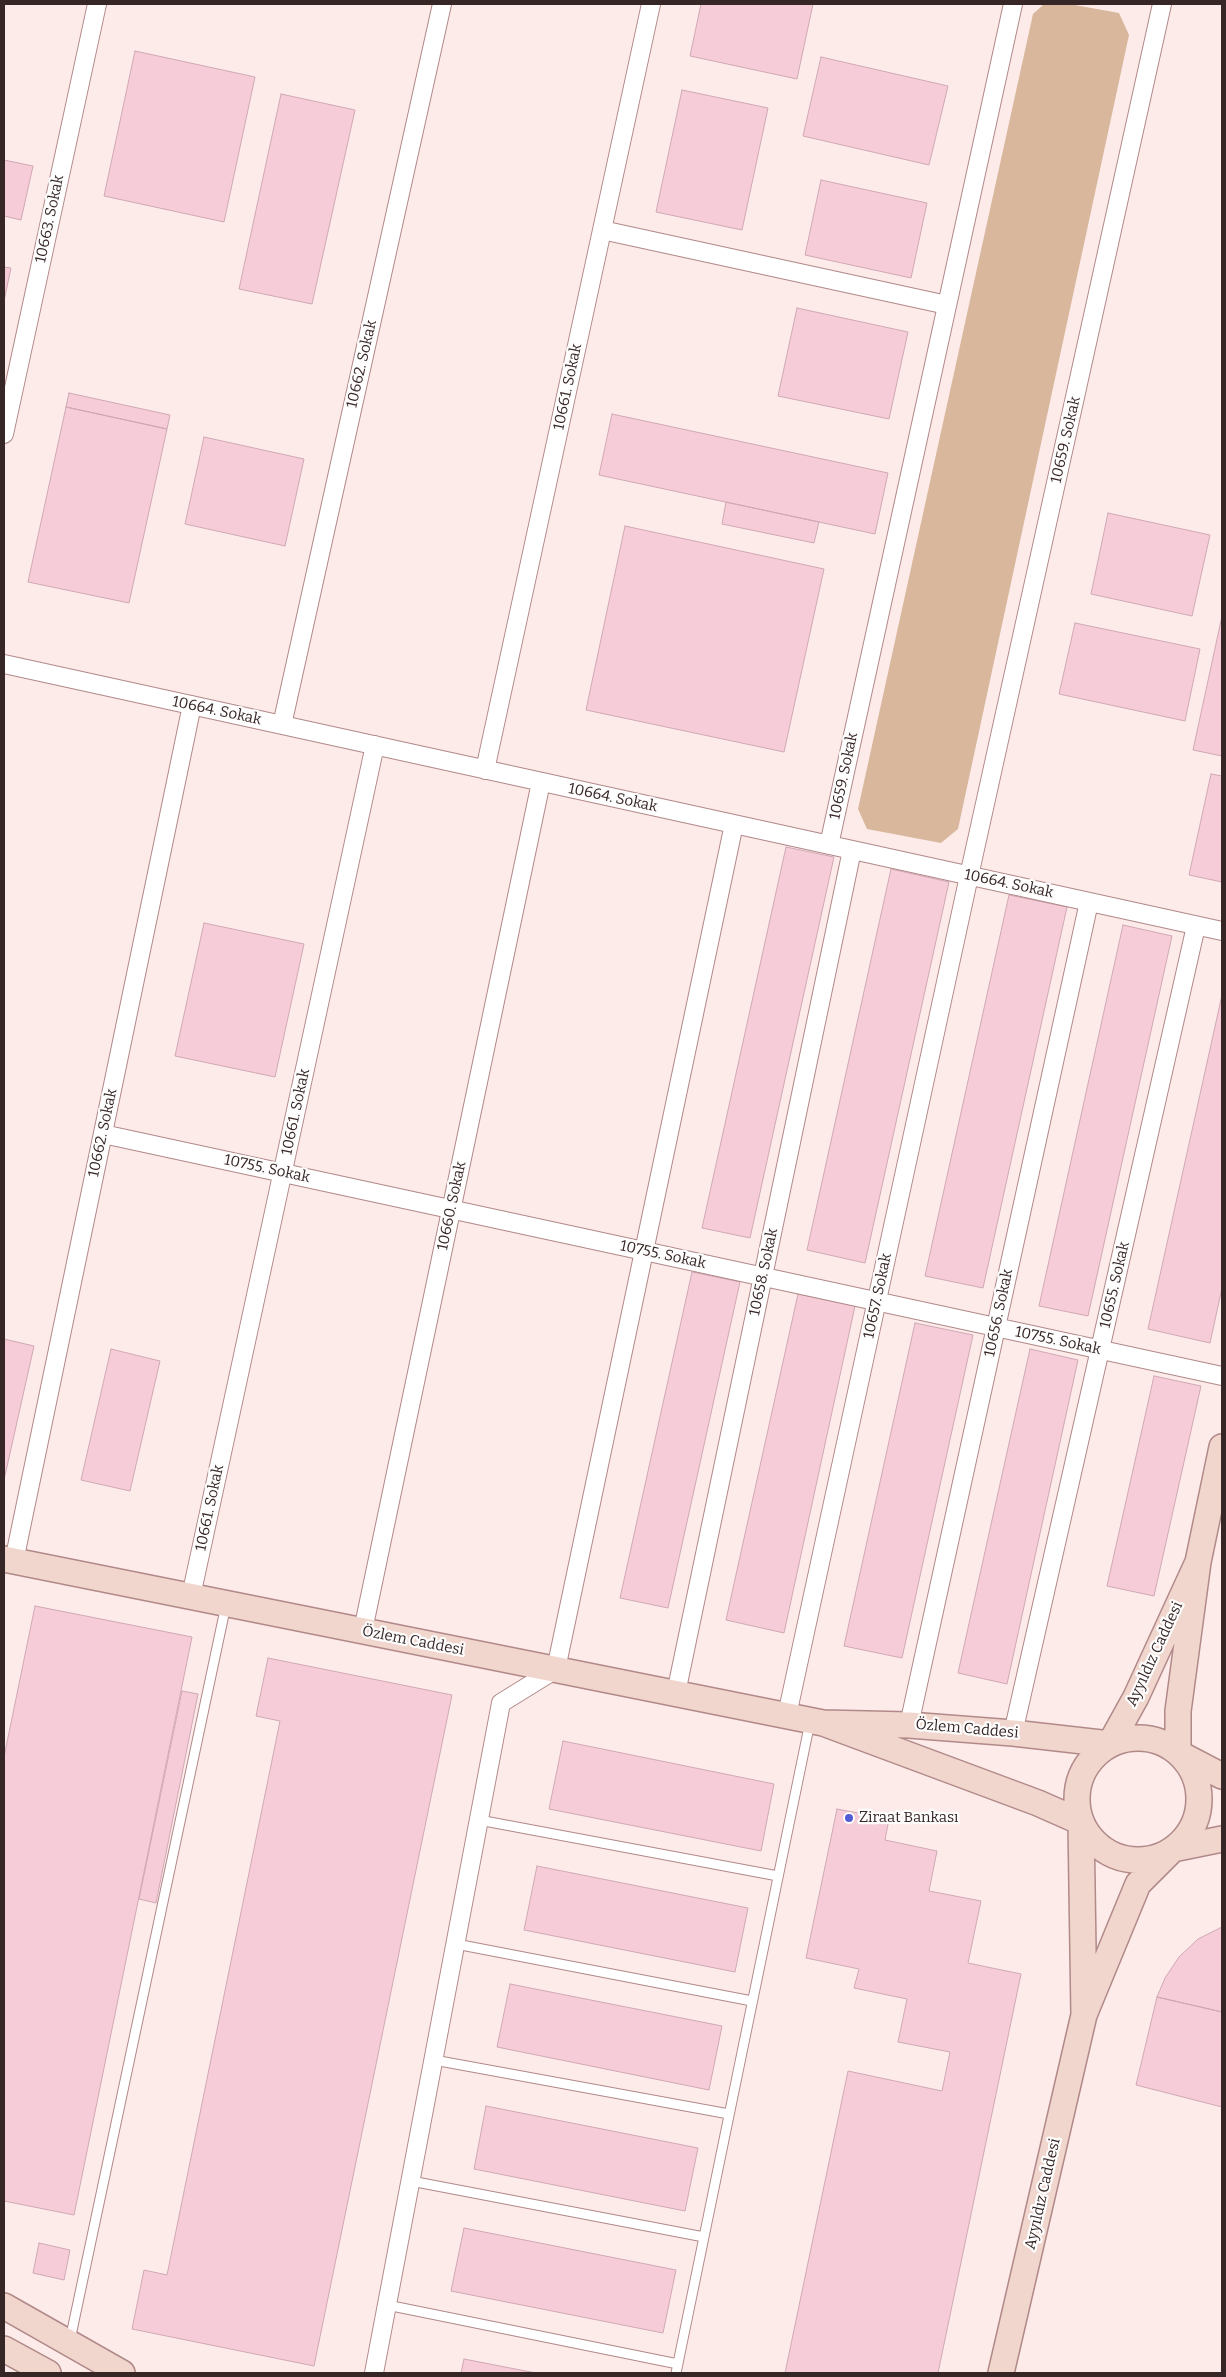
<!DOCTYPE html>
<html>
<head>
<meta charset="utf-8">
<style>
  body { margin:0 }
  #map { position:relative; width:1226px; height:2377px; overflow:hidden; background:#fdebea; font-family:Bitter,serif }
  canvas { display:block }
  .frame { position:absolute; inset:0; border:5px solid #372626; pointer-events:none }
</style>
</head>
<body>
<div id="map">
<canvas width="1226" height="2377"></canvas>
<div class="frame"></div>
</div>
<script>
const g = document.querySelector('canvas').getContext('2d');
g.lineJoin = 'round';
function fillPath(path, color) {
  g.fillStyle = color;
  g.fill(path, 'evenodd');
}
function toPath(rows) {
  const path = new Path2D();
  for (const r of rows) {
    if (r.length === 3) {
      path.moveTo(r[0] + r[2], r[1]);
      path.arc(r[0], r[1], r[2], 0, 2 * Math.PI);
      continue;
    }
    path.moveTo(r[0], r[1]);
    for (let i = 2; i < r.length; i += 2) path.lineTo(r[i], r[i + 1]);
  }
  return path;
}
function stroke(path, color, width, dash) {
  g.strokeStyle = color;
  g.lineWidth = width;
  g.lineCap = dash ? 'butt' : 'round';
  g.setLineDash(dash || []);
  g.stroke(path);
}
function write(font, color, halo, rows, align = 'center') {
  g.font = font + ' Bitter,serif';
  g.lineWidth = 4.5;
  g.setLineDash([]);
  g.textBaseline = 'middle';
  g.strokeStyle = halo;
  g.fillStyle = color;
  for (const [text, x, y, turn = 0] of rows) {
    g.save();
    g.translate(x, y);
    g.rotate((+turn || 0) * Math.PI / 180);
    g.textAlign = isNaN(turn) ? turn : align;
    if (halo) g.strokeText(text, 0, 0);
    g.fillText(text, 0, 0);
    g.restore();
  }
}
fillPath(toPath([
  [1044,4,1069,4,1119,13,1129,35,958,829,941,843,867,829,858,809,1033,14]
]), '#d8b79d');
const building = toPath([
  [701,4,813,4,797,79,690,56,701,4],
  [135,51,255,77,224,222,104,196,135,51],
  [821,57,948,86,929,165,803,136,821,57],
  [682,90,768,108,742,230,656,212,682,90],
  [281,94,355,110,312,304,239,289,281,94],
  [4,160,33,166,21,220,4,216,4,160],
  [821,180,927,203,911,278,805,255,821,180],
  [4,267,11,268,4,301,4,267],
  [797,308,908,332,889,419,778,396,797,308],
  [69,393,170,415,167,429,66,407,69,393],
  [66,407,167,429,129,603,28,582,66,407],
  [612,414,888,473,875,534,599,475,612,414],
  [204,437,304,459,285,546,185,524,204,437],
  [726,502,819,522,814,543,722,524,726,502],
  [1108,513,1210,535,1192,616,1091,594,1108,513],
  [625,526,824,569,784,752,586,710,625,526],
  [1222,616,1222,756,1193,750,1222,616],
  [1075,623,1200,649,1185,721,1059,694,1075,623],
  [1211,774,1222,776,1222,882,1189,875,1211,774],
  [786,847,834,857,750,1238,702,1228,786,847],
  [891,869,949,882,865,1263,807,1250,891,869],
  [1009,895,1067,907,983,1288,925,1276,1009,895],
  [204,923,304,944,275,1077,175,1056,204,923],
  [1123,925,1172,936,1088,1316,1039,1306,1123,925],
  [1222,995,1222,1288,1210,1343,1148,1329,1222,995],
  [692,1272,740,1282,668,1608,620,1598,692,1272],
  [798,1294,855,1306,784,1633,726,1620,798,1294],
  [915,1323,973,1335,902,1658,844,1646,915,1323],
  [4,1339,34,1346,4,1480,4,1339],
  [111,1349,160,1361,130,1491,81,1480,111,1349],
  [1030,1349,1078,1360,1007,1684,958,1673,1030,1349],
  [1154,1376,1201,1386,1154,1596,1107,1586,1154,1376],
  [35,1606,192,1637,74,2215,4,2201,4,1757,35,1606],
  [268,1658,452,1695,314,2366,132,2329,144,2270,167,2275,280,1721,256,1716,268,1658],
  [182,1691,198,1694,156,1903,139,1899,182,1691],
  [563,1741,774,1784,761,1851,549,1809,563,1741],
  [837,1809,889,1819,885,1840,937,1851,929,1891,981,1901,968,1963,1021,1974,938,2373,785,2373,848,2071,942,2091,950,2052,898,2042,907,1999,854,1988,859,1969,806,1958,837,1809],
  [537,1866,748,1908,735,1972,524,1930,537,1866],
  [1222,1927,1222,2012,1157,1997,1165,1978,1179,1957,1198,1939,1222,1927],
  [510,1984,722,2026,709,2090,497,2047,510,1984],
  [1157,1997,1222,2012,1222,2107,1136,2085,1157,1997],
  [486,2106,698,2148,685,2211,474,2169,486,2106],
  [464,2228,676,2270,663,2333,451,2291,464,2228],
  [39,2243,70,2250,64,2280,33,2273,39,2243],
  [464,2359,536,2373,461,2373,464,2359]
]);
fillPath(building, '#f5ccd8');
stroke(building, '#d0a8b5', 1);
const lane = toPath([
  [479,1820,778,1876],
  [456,1944,752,2001],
  [434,2060,729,2114],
  [411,2181,704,2237],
  [387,2305,678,2364],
  [70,2340,226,1605],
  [676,2373,810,1722]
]);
const street = toPath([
  [602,230,947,305],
  [4,434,97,4],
  [4,664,1222,931],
  [282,725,442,4],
  [485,770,651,4],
  [829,845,1013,4],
  [103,1134,1222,1376],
  [14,1561,192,705],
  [191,1596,375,745],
  [363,1630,541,782],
  [676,1693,852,850],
  [787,1715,969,876,1162,4],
  [909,1725,1089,902],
  [1013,1733,1196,926],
  [374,2373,501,1703,556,1669,734,824]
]);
const secondary = toPath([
  [4,1559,823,1723],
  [1198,1562,1222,1447],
  [1138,1799,61],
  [1222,1776,1178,1753,1178,1711,1198,1562,1136,1697,1110,1744,1013,1733,909,1725,823,1723,1038,1803,1081,1822,1084,2015,1138,1884,1173,1849,1222,1839],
  [4,2306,122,2373],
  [4,2349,48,2373],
  [1001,2373,1084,2015]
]);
stroke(lane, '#b18989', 11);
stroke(street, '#b18989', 20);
stroke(secondary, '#b18989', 28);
stroke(lane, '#fff', 9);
stroke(street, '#fff', 18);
stroke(secondary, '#f0d6cd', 25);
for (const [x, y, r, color] of [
  [849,1818,5,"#525dd4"]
]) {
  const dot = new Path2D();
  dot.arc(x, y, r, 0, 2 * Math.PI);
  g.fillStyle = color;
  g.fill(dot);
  stroke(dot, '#fdfdfd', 2);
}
write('15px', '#372626', '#fdfdfd', [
  ["10663. Sokak",50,219,-78],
  ["10662. Sokak",362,364,-77],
  ["10661. Sokak",568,387,-78],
  ["10659. Sokak",1066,440,-77],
  ["10664. Sokak",217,711,12],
  ["10659. Sokak",844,776,-78],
  ["10664. Sokak",613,798,12],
  ["10664. Sokak",1009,884,12],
  ["10661. Sokak",296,1112,-78],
  ["10662. Sokak",103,1133,-78],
  ["10755. Sokak",267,1169,12],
  ["10660. Sokak",452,1206,-78],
  ["10755. Sokak",663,1255,12],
  ["10658. Sokak",764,1272,-78],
  ["10655. Sokak",1115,1285,-77],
  ["10657. Sokak",878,1296,-78],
  ["10656. Sokak",999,1313,-78],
  ["10755. Sokak",1058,1341,12],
  ["10661. Sokak",210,1508,-78],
  ["Özlem Caddesi",413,1641,11],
  ["Ayyıldız Caddesi",1155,1654,-65],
  ["Özlem Caddesi",967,1729,5],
  ["Ayyıldız Caddesi",1043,2194,-77]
]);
write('15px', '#372626', '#fdfdfd', [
  ["Ziraat Bankası",859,1818]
], 'left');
</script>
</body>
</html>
